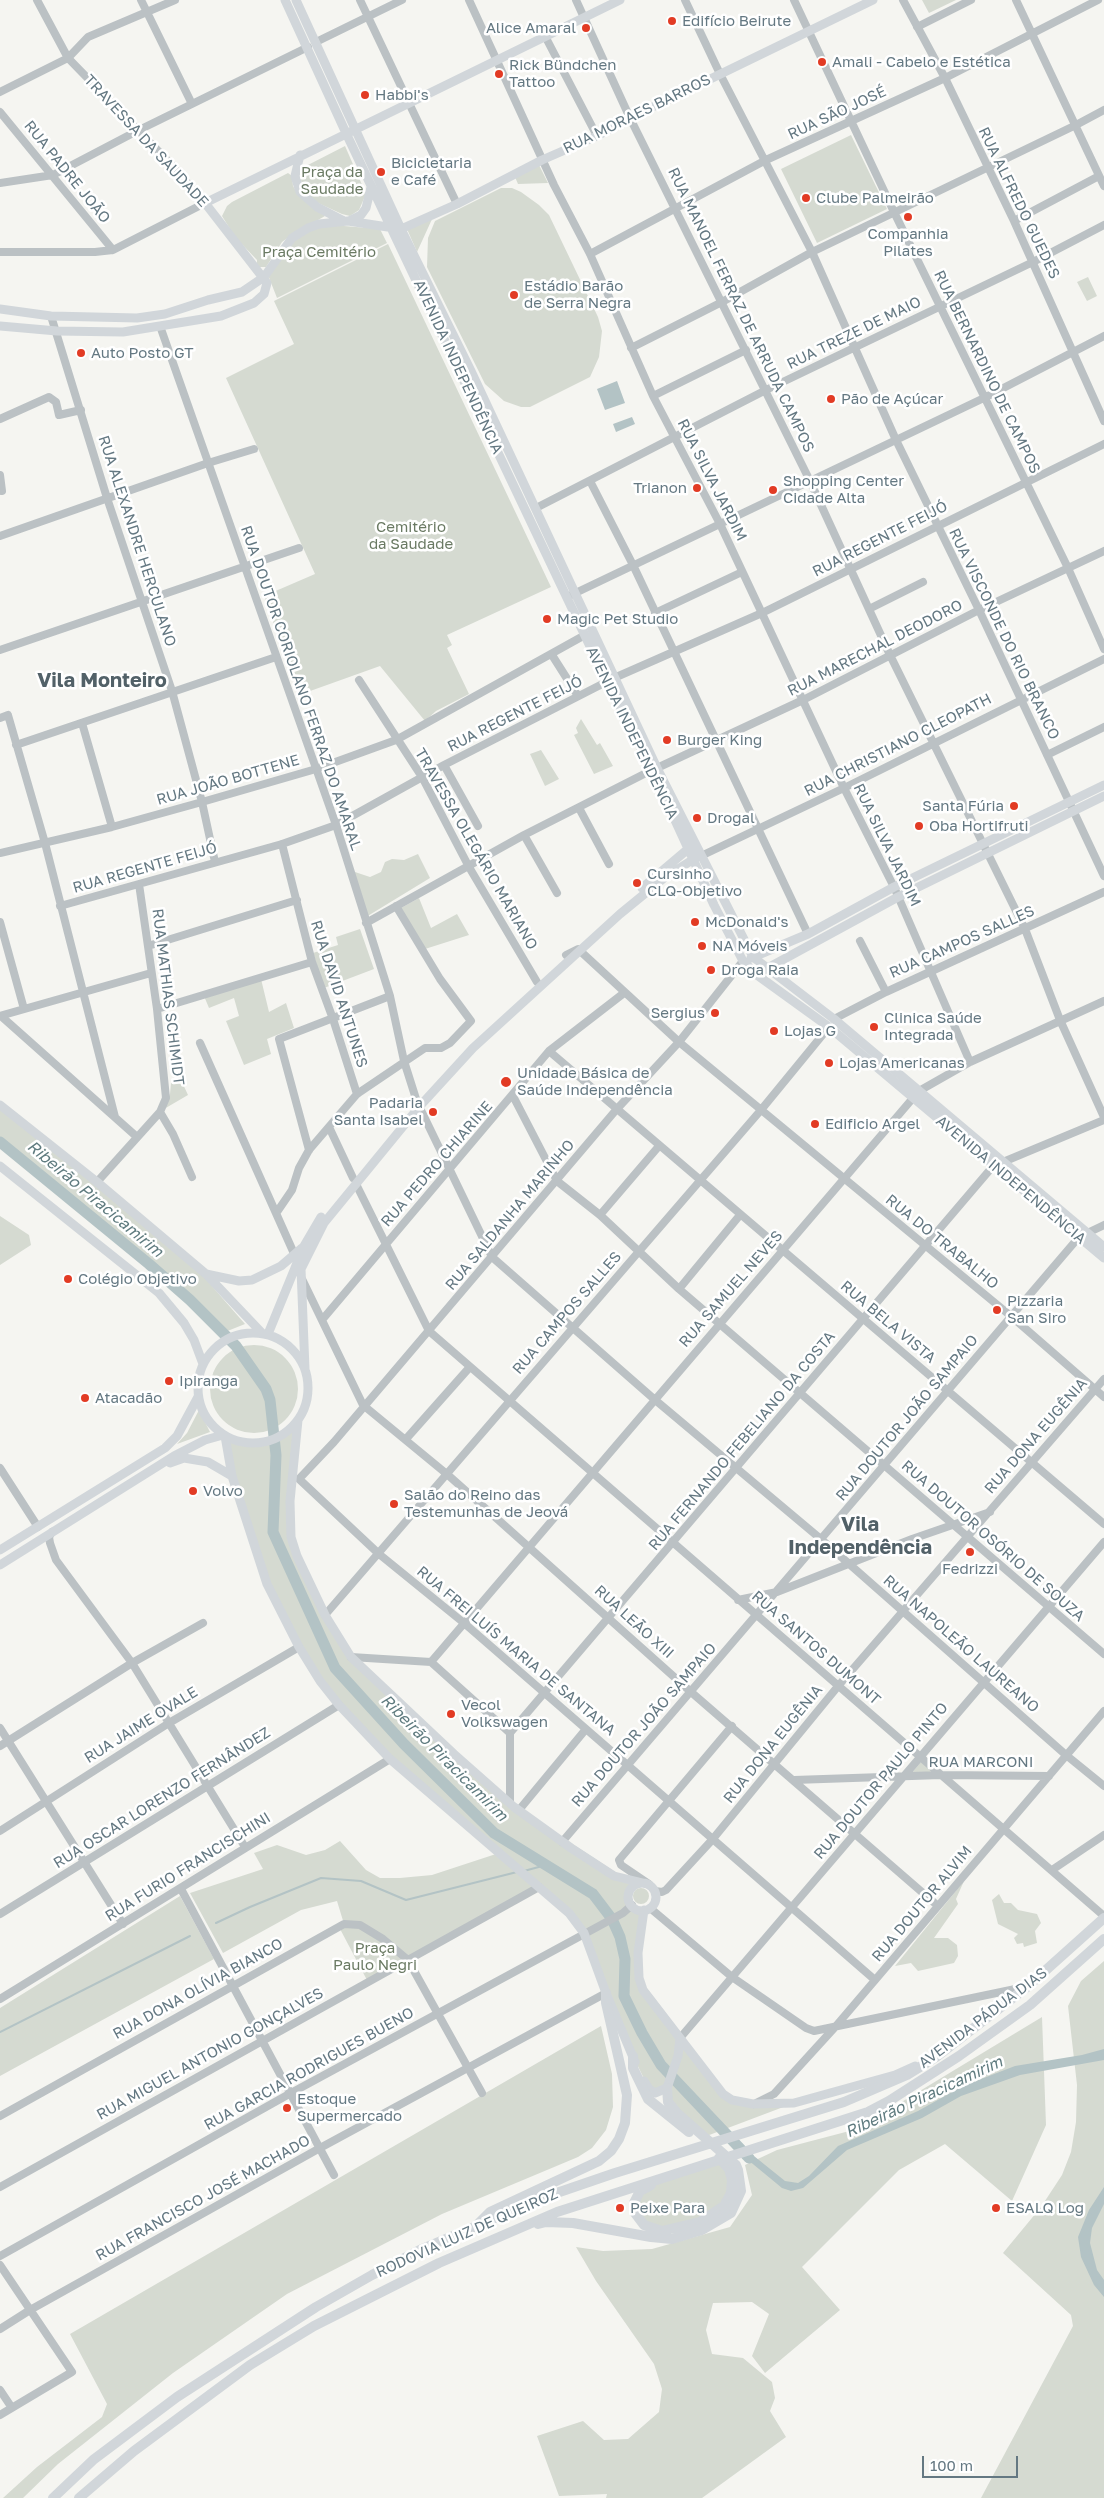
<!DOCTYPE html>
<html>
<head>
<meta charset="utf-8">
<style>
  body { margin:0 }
  #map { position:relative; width:1104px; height:2498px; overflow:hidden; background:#f5f5f1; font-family:"Golos Text",sans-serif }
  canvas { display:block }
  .scale { position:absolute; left:922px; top:2456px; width:96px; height:22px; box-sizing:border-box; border:2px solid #647882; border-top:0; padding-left:6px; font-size:15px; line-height:18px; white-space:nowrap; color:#647882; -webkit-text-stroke:4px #fff; paint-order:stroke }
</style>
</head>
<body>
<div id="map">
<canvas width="1104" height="2498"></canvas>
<div class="scale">100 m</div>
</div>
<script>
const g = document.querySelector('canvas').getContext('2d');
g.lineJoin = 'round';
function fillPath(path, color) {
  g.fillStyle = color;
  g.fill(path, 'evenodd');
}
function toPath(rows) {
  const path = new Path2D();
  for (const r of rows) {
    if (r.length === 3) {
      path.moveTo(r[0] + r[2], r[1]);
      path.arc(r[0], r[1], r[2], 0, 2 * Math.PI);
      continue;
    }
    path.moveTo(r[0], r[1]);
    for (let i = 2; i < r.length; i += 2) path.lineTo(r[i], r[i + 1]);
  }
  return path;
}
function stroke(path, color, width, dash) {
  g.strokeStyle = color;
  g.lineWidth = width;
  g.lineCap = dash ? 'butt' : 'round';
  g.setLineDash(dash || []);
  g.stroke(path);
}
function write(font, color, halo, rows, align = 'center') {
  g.font = font + ' "Golos Text",sans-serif';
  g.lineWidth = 5;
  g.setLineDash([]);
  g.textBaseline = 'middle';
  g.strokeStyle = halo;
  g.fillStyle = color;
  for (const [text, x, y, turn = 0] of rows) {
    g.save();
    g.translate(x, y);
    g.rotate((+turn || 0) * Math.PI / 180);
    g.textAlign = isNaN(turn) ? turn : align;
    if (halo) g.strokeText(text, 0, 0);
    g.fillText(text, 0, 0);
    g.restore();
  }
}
fillPath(toPath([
  [922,0,956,0,929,13],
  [851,135,887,209,817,243,781,169],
  [345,146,366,194,359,210,350,216,342,214,318,203,309,195,302,186,301,180,306,166],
  [539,165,548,183,518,184,515,177],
  [288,173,292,176,293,186,298,194,325,216,290,236,282,242,266,267,259,267,257,265,257,260,235,237,222,216,227,206,232,202],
  [501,188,512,188,521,192,539,205,549,215,598,317,602,331,599,357,590,377,530,407,521,407,504,401,485,384,427,267,428,238,435,221],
  [433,217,417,252,407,229],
  [332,225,380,229,387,243,277,298,268,275,296,238,318,227],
  [388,244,551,587,447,635,452,645,447,648,469,694,436,711,425,721,380,666,299,695,264,596,315,574,226,378,294,344,274,301],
  [1088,277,1097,296,1087,301,1077,282],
  [581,719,597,745,600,743,613,766,594,774,574,735,578,733,576,728],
  [541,750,559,779,545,786,530,754],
  [418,854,430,878,366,917,353,875,355,872,370,877,381,872,385,862,392,859,404,860],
  [419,898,431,928,457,914,469,935,425,949,401,908],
  [360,929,374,969,324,988,313,953,338,945,336,937],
  [261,979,269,1012,286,1003,294,1028,267,1039,271,1054,244,1065,226,1021,239,1016,234,998,209,1008,204,996],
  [181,1080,188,1095,164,1109,170,1094,171,1083],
  [0,1108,97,1185,204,1277,245,1324,225,1332,153,1264,0,1139],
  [0,1216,29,1235,31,1245,0,1265],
  [254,1389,44],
  [199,1410,210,1432,177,1444,187,1433],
  [298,1420,290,1501,297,1556,351,1657,510,1803,635,1885,629,1897,632,1905,644,1910,639,1978,732,2100,794,2103,704,2137,677,2113,667,2088,649,2089,633,2056,584,1933,539,1887,368,1982,339,1927,344,1924,337,1901,301,1910,223,1953,190,1893,263,1869,254,1853,277,1845,306,1855,325,1850,340,1841,366,1870,380,1878,400,1878,432,1875,499,1853,390,1759,320,1681,267,1584,232,1476,225,1436,239,1442,254,1443,281,1436],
  [921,1762,934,1772,910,1775],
  [964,1881,956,1899,958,1904,934,1938,948,1938,957,1945,958,1956,954,1963,918,1971,911,1963,895,1966],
  [641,1896,8],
  [999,1894,1004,1903,1011,1903,1018,1910,1037,1914,1041,1923,1035,1931,1037,1943,1024,1947,1023,1943,1017,1944,1014,1938,1018,1934,998,1924,992,1900],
  [180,1896,214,1959,0,2076,0,2008],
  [1104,1961,1104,2498,981,2498,1073,2326,1071,2315,1003,2253,1041,2207,1062,2175,1071,2152,1076,2122,1077,2085,1068,2006,1081,1981],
  [1042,2017,1046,2125,1012,2201,945,2144,899,2170,802,2267,840,2310,765,2373,752,2356,769,2314,752,2302,713,2303,706,2330,712,2354,743,2358,772,2382,775,2398,770,2411,786,2437,702,2498,606,2498,607,2494,559,2496,537,2436,583,2421,604,2440,628,2439,659,2412,662,2389,654,2364,596,2281,576,2247,603,2251,652,2249,730,2227,752,2195,745,2165,777,2150,857,2129],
  [601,2026,612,2074,613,2107,606,2130,592,2148,578,2157,442,2214,287,2294,173,2373,58,2464,23,2498,3,2498,37,2467,102,2417,107,2404,70,2334],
  [720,2159,729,2169,731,2193,713,2214,669,2230,644,2225,635,2201,645,2188]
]), '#d5dad1');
fillPath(toPath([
  [617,381,625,403,605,410,597,389],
  [632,417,635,424,616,432,613,424],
  [1104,2049,1104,2060,1020,2075,961,2096,922,2118,847,2150,803,2188,791,2191,782,2188,742,2155,749,2152,785,2181,798,2183,809,2176,838,2146,918,2111,963,2086,1015,2066,1082,2055],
  [1104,2187,1104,2204,1092,2228,1090,2243,1097,2270,1104,2280,1104,2297,1094,2285,1081,2257,1078,2237,1089,2210]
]), '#b3c3c5');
stroke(toPath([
  [524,1871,546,1865],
  [216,1923,250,1907,321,1878,361,1881,406,1900,517,1872],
  [0,2032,190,1936]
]), '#b3c3c5', 2);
stroke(toPath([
  [0,1142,149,1264,190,1300,236,1346,266,1389,270,1400,276,1455,273,1532,335,1668,404,1744,494,1833,593,1894,612,1919,620,1937,625,1959,624,1996,642,2033,661,2065,749,2158]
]), '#b3c3c5', 11);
stroke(toPath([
  [141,0,192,104],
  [360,0,457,204],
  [469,0,554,185,590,254,653,396,720,524,844,788,894,887,970,1062],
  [576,0,630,118,810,481,890,655,1025,929,1060,1020,1104,1117],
  [685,0,720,74,812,252,896,440,979,610,1104,876],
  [794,0,894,212,1068,568,1104,649],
  [903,0,945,78,1014,221,1104,421],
  [1016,0,1104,186],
  [917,27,971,0],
  [545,36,597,136],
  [316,42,402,0],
  [0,92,68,58,88,37,175,0],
  [0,112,113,250],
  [0,183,53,175,139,130,308,47],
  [1014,221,1099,176],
  [0,252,95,252,113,250,205,203,170,163,68,58,37,0],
  [590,254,766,160,945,78,1098,0],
  [51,316,107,498,172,691,202,802,215,862],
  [160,326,336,825,390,996,404,1061,417,1102,492,1257,654,1399,822,1540,1066,1755,1104,1786],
  [631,348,722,302,812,252,1076,125,1104,110],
  [653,396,746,350],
  [0,419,49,397,56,402,59,415,81,410],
  [0,475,2,491],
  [590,481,633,565,808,934],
  [536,508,766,390,1033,262,1104,225],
  [0,536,208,463,254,449],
  [567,597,986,397,1104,336],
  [869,609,923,582],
  [655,613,742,572],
  [0,650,299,548],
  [552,655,578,696],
  [359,680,422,777,469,867,537,982],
  [0,718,8,715,45,843,115,1117],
  [82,723,112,827],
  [16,745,276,657],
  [1047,755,1104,727],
  [444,765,478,826],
  [657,768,803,700,979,610,1104,551],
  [579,808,609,864],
  [524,835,557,893],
  [282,844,312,962,333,1019,357,1094],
  [0,853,112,827,202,802,316,769,396,740,585,635],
  [703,855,844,788,1104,659],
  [60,906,282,844,336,825,444,765,614,678,762,613,1104,444],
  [0,922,24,1009],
  [366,923,524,835,652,770],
  [860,941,886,992],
  [148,946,297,900],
  [566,955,578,949,679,1042,1012,1317,1104,1397],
  [157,1009,312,962],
  [0,1016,151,973],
  [1,1016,137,1137],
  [834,1019,886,992,1104,892],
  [200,1043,296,1258],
  [549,1051,1104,1524],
  [513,1096,557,1181,600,1215,679,1289,1104,1654],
  [160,1112,173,1134,192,1177],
  [329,1127,353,1178],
  [309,1150,279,1039,390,996],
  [1003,1162,1104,1120],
  [97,1182,160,1112,166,1098,157,1009,139,884],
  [356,1184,429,1331,1104,1916],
  [277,1212,292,1190,299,1168,309,1150,357,1094,425,1048,441,1048,450,1043,471,1021,440,979,396,906],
  [600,1215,659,1146],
  [302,1279,363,1405,448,1475,691,1692,938,1906],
  [679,1289,740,1215],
  [322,1320,549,1051,624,993],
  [406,1439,469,1368],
  [0,1468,38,1527],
  [299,1479,379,1554,464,1623,875,1980],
  [299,1479,334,1442,616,1110,679,1042,743,961],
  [52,1532,49,1537,50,1543,56,1560,132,1663,245,1847],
  [738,1600,777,1592,912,1539,990,1512],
  [325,1615,761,1110,829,1027],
  [351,1657,431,1662,510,1733,510,1803],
  [431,1662,919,1091,970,1062,1104,1001],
  [0,1728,123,1924],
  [510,1733,994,1165],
  [0,1746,132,1663,203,1623],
  [794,1780,941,1775,1049,1776],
  [519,1810,586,1729],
  [0,1831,169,1723,299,1647],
  [562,1842,1079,1237,1104,1225],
  [1052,1870,1104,1835],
  [649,1884,621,1865,619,1860,732,1726],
  [181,1889,334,2175],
  [655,1891,662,1892,666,1890,712,1840,839,1685,1104,1379],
  [650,1908,732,1977,806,2028,814,2031,1025,1987],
  [0,1914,339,1705],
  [0,1999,390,1759],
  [680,2038,1104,1542],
  [754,2104,774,2094,836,2026,1104,1711],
  [0,2116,344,1924,360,1925,383,1939,408,1960,482,2093],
  [0,2187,539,1887],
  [0,2256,291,2093,623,1913,632,1905],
  [0,2265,72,2372,0,2415],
  [0,2329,30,2310,320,2148,606,1993],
  [0,2390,12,2408]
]), '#bbc1c4', 8);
stroke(toPath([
  [285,0,346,133,607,682,652,770,714,905,743,961,757,975,829,1027,1104,1258],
  [296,0,401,229,471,371,657,768,753,957,834,1019,1104,1247],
  [300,155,295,176,300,192,317,207,342,220],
  [349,221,361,215,366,208,371,187],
  [0,309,51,316,137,318,165,314,208,300,242,292,264,277,292,238,308,228,319,224,348,221,401,229,457,204,542,160,597,136,630,118,873,0],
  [0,326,57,331,123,332,221,316,254,303,264,294,267,283,205,203,620,0],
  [642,888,688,849],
  [751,958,808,934,894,887,1104,785],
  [764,970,898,897,1104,796],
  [0,1105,97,1182,206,1274,262,1333],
  [0,1166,159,1293,184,1323,194,1340,203,1364],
  [206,1274,239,1281,252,1280,281,1266,302,1248],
  [253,1388,55],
  [268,1334,304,1246,321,1217],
  [305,1369,301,1269,324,1223,419,1107,473,1048,620,914,664,878,697,857],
  [298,1420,290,1501,291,1537,297,1556,325,1615,351,1657,454,1754,514,1807,571,1848,614,1876,643,1883],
  [225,1436,232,1476,267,1584,299,1647,320,1681,339,1705,390,1759,569,1913,584,1933,606,1993,635,2062],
  [170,1463,184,1458,208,1462,232,1476],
  [0,1550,165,1448,177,1436,198,1397],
  [0,1565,174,1456,205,1440,223,1435],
  [642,1897,14],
  [644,1910,638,1953,639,1978,643,1990,723,2094,732,2100,753,2104,794,2103,895,2075,915,2066],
  [644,2081,649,2089,655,2093,667,2088,678,2056,680,2038]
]), '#d1d6da', 9);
stroke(toPath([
  [633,2056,633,2068,648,2099,689,2132],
  [651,2185,640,2191,634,2203,635,2213,644,2225,662,2231,700,2222,724,2206,731,2193,732,2180,729,2169,719,2158],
  [479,2223,490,2212,599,2161,611,2151,619,2139,625,2123,627,2095,606,2003,606,1993],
  [538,2224,546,2222,573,2223,651,2237,672,2239,702,2230,731,2213,741,2191,738,2170,736,2165,677,2113,668,2102,667,2088],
  [53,2498,93,2460,177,2397,316,2307,372,2275,422,2249,545,2197,615,2173,844,2102,907,2075,936,2057,1027,1987,1104,1918],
  [79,2498,134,2451,250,2365,314,2326,439,2263,557,2212,868,2112,889,2101,959,2056,1030,2005,1104,1939]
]), '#d1d6da', 10);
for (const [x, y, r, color] of [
  [672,21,5,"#e23b24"],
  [586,28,5,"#e23b24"],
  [822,62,5,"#e23b24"],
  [499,74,5,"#e23b24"],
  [365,95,5,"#e23b24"],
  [381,172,5,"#e23b24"],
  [806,198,5,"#e23b24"],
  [908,217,5,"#e23b24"],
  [514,295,5,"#e23b24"],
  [81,353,5,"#e23b24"],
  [831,399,5,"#e23b24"],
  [697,488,5,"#e23b24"],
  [773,490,5,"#e23b24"],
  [547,619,5,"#e23b24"],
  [667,740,5,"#e23b24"],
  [1014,806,5,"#e23b24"],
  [697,818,5,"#e23b24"],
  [919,826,5,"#e23b24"],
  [637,883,5,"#e23b24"],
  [695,922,5,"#e23b24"],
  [702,946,5,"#e23b24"],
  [711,970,5,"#e23b24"],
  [715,1013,5,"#e23b24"],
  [874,1027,5,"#e23b24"],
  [774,1031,5,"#e23b24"],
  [829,1063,5,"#e23b24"],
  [506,1082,6,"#e23b24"],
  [433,1112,5,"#e23b24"],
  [815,1124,5,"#e23b24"],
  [68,1279,5,"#e23b24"],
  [997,1310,5,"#e23b24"],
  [169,1381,5,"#e23b24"],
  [85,1398,5,"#e23b24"],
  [193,1491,5,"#e23b24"],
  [394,1504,5,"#e23b24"],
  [970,1552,5,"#e23b24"],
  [451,1714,5,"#e23b24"],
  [287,2108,5,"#e23b24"],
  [620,2208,5,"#e23b24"],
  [996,2208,5,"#e23b24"]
]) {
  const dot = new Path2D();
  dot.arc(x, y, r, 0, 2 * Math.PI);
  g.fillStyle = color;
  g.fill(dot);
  stroke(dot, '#fff', 2);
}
write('15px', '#647882', '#fff', [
  ["Edifício Beirute",682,21],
  ["Alice Amaral",576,28,"right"],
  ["Amali - Cabelo e Estética",832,62],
  ["Rick Bündchen",509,65],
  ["Tattoo",509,82],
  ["Habbi's",375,95],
  ["Bicicletaria",391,163],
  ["e Café",391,180],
  ["Clube Palmeirão",816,198],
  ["Companhia",908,234,"center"],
  ["Pilates",908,251,"center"],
  ["Estádio Barão",524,286],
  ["de Serra Negra",524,303],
  ["Auto Posto GT",91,353],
  ["Pão de Açúcar",841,399],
  ["Shopping Center",783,481],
  ["Cidade Alta",783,498],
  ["Trianon",687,488,"right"],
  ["Magic Pet Studio",557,619],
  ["Burger King",677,740],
  ["Santa Fúria",1004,806,"right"],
  ["Drogal",707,818],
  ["Oba Hortifruti",929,826],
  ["Cursinho",647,874],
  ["CLQ-Objetivo",647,891],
  ["McDonald's",705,922],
  ["NA Móveis",712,946],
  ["Droga Raia",721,970],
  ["Sergius",705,1013,"right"],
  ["Clinica Saúde",884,1018],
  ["Integrada",884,1035],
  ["Lojas G",784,1031],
  ["Lojas Americanas",839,1063],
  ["Unidade Básica de",517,1073],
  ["Saúde Independência",517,1090],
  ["Padaria",423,1103,"right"],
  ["Santa Isabel",423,1120,"right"],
  ["Edificio Argel",825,1124],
  ["Colégio Objetivo",78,1279],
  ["Pizzaria",1007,1301],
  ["San Siro",1007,1318],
  ["Ipiranga",179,1381],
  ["Atacadão",95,1398],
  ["Volvo",203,1491],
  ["Salão do Reino das",404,1495],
  ["Testemunhas de Jeová",404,1512],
  ["Fedrizzi",970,1569,"center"],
  ["Vecol",461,1705],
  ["Volkswagen",461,1722],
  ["Estoque",297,2099],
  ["Supermercado",297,2116],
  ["Peixe Para",630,2208],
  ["ESALQ Log",1006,2208]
], 'left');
write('15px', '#647882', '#fff', [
  ["RUA SÃO JOSÉ",837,113,-25],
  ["RUA MORAES BARROS",637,114,-26],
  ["TRAVESSA DA SAUDADE",146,141,47],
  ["RUA PADRE JOÃO",67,172,51],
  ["RUA ALFREDO GUEDES",1019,203,64],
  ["RUA MANOEL FERRAZ DE ARRUDA CAMPOS",741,310,64],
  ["RUA TREZE DE MAIO",854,333,-26],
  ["AVENIDA INDEPENDÊNCIA",458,367,65],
  ["RUA BERNARDINO DE CAMPOS",987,372,64],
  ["RUA SILVA JARDIM",712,480,63],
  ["RUA REGENTE FEIJÓ",880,539,-27],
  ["RUA ALEXANDRE HERCULANO",137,541,72],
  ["RUA VISCONDE DO RIO BRANCO",1004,634,64],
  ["RUA MARECHAL DEODORO",875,648,-27],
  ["RUA DOUTOR CORIOLANO FERRAZ DO AMARAL",301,688,71],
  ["RUA REGENTE FEIJÓ",515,714,-27],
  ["AVENIDA INDEPENDÊNCIA",632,733,64],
  ["RUA CHRISTIANO CLEOPATH",898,745,-27],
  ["RUA JOÃO BOTTENE",228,780,-16],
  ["RUA SILVA JARDIM",887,845,64],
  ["TRAVESSA OLEGÁRIO MARIANO",476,849,60],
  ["RUA REGENTE FEIJÓ",145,868,-16],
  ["RUA CAMPOS SALLES",962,942,-24],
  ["RUA DAVID ANTUNES",339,994,72],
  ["RUA MATHIAS SCHIMIDT",168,997,83],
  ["RUA PEDRO CHIARINE",437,1164,-49],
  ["AVENIDA INDEPENDÊNCIA",1011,1180,40],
  ["RUA SALDANHA MARINHO",510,1215,-50],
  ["RUA DO TRABALHO",942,1242,39],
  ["RUA SAMUEL NEVES",731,1289,-49],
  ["RUA CAMPOS SALLES",567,1313,-49],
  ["RUA BELA VISTA",888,1322,40],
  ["RUA DOUTOR JOÃO SAMPAIO",907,1418,-50],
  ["RUA DONA EUGÊNIA",1036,1436,-49],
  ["RUA FERNANDO FEBELIANO DA COSTA",742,1441,-50],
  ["RUA DOUTOR OSÓRIO DE SOUZA",993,1541,41],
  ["RUA LEÃO XIII",634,1622,42],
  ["RUA NAPOLEÃO LAUREANO",961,1644,41],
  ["RUA SANTOS DUMONT",816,1648,41],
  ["RUA FREI LUÍS MARIA DE SANTANA",516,1651,40],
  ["RUA JAIME OVALE",141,1725,-32],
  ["RUA DOUTOR JOÃO SAMPAIO",644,1725,-49],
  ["RUA DONA EUGÊNIA",773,1744,-51],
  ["RUA MARCONI",981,1762],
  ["RUA DOUTOR PAULO PINTO",881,1781,-50],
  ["RUA OSCAR LORENZO FERNÂNDEZ",162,1798,-32],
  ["RUA FURIO FRANCISCHINI",188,1867,-32],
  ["RUA DOUTOR ALVIM",922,1904,-50],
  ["RUA DONA OLÍVIA BIANCO",198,1989,-29],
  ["AVENIDA PÁDUA DIAS",983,2018,-37],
  ["RUA MIGUEL ANTONIO GONÇALVES",210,2054,-29],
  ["RUA GARCIA RODRIGUES BUENO",309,2069,-29],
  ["RUA FRANCISCO JOSÉ MACHADO",203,2198,-29],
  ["RODOVIA LUIZ DE QUEIROZ",467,2233,-24]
]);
write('15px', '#6a7a63', '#fff', [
  ["Praça da",332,172],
  ["Saudade",332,189],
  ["Praça Cemitério",319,252],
  ["Cemitério",411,527],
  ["da Saudade",411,544],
  ["Praça",375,1948],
  ["Paulo Negri",375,1965]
]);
write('italic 16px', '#5f7b7f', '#fff', [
  ["Ribeirão Piracicamirim",95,1199,40],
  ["Ribeirão Piracicamirim",444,1758,45],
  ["Ribeirão Piracicamirim",924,2097,-25]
]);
write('bold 20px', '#526168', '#fff', [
  ["Vila Monteiro",102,681],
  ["Vila",860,1525],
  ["Independência",860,1548]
]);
</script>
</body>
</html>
